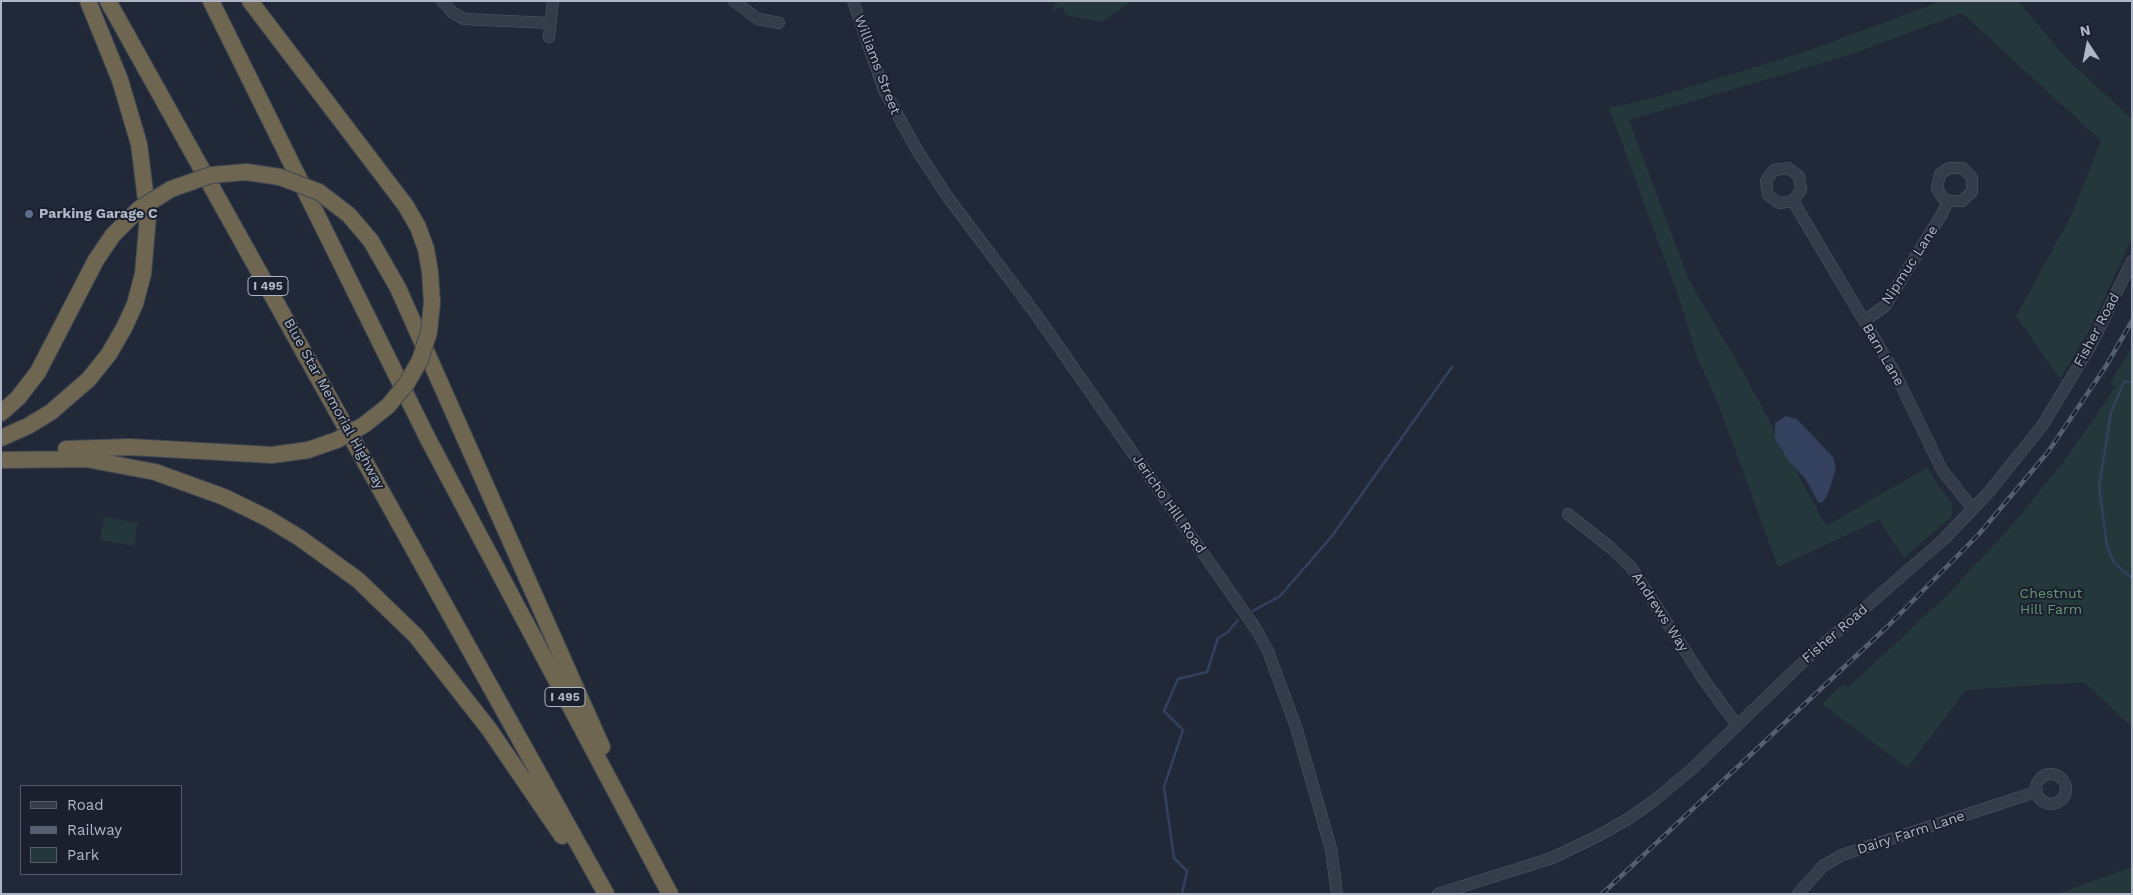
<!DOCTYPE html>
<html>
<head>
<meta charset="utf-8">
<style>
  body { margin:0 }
  #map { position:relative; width:2133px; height:895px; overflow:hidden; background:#212938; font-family:"Work Sans",sans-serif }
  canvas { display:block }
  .frame { position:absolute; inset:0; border:2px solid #afb6c5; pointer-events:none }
  .legend { position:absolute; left:20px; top:785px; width:162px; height:90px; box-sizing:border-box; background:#1a202d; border:1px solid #565c6a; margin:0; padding:6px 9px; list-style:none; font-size:15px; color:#afb6c5 }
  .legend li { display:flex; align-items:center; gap:10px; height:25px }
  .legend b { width:25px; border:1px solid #565c6a }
  .north { position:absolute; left:2063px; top:20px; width:50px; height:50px; -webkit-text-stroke:4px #1a202d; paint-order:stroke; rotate:349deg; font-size:14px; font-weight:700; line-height:20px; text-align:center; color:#afb6c5 }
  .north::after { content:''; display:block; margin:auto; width:18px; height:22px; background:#afb6c5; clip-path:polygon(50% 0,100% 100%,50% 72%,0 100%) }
</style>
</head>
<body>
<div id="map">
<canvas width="2133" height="895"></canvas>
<div class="frame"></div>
<ul class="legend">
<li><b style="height:6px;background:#343b49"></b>Road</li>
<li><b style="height:6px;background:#565f70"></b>Railway</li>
<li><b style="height:14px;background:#24373b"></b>Park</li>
</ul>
<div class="north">N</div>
</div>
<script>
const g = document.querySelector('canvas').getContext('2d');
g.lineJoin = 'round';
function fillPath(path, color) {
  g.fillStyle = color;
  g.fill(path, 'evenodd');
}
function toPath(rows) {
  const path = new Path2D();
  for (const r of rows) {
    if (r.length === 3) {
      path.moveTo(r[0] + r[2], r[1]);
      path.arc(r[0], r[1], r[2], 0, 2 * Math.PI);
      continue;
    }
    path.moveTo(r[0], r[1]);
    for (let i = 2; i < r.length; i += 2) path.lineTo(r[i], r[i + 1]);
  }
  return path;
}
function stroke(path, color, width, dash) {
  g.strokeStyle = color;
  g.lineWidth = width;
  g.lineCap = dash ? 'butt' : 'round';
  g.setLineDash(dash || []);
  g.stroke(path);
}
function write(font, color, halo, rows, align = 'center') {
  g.font = font + ' "Work Sans",sans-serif';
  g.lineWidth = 4;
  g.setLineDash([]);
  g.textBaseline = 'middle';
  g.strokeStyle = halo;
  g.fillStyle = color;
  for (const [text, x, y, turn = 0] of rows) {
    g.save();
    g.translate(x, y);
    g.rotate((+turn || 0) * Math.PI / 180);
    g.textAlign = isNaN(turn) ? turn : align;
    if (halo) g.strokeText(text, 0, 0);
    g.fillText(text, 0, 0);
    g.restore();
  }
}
fillPath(toPath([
  [1056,1,1132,1,1102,22,1065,15,1063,7,1051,11],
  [1942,1,2018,1,2067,59,2132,119,2132,238,2090,329,2060,379,2016,316,2072,214,2101,141,1962,13,1846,56,1629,120,1689,280,1747,379,1826,526,1928,467,1938,485,1953,505,1951,517,1904,558,1879,520,1778,567,1718,403,1697,357,1681,304,1609,108,1649,99,1802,53],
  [2132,347,2132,727,2084,682,1966,690,1907,768,1822,704,1843,684,1848,688,1947,595,2007,531,2061,465,2096,416,2115,387,2110,383],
  [104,517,138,523,134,546,100,540],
  [2132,867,2132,894,2057,894]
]), '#24373b');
fillPath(toPath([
  [1786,416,1797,419,1833,457,1836,468,1828,494,1822,503,1818,502,1806,480,1788,460,1775,438,1775,423]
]), '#33405e');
stroke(toPath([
  [2132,382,2124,382,2111,412,2099,487,2107,546,2114,563,2132,578],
  [1253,611,1280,596,1332,536,1452,367],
  [1182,894,1187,871,1174,858,1164,787,1183,730,1164,711,1178,679,1207,672,1218,638,1227,633,1238,620]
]), '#33405e', 2.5);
const minor = toPath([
  [442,1,452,12,464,19,551,23],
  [734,1,758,19,779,23],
  [853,1,884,90,917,150,947,196,1035,313,1256,629,1268,651,1296,727,1331,849,1337,894],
  [549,37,553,1],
  [1793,201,1779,203,1768,195,1766,181,1774,170,1788,168,1799,176,1801,190,1793,201,1896,375,1942,470,1973,509],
  [1864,321,1885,306,1942,214,1948,201,1942,197,1937,188,1940,174,1949,168,1963,168,1972,178,1972,192,1962,201,1948,201],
  [1568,514,1611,548,1631,567,1704,680,1737,725],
  [2051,789,15],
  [1438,894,1552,858,1596,837,1628,819,1655,800,1693,768,1804,661,1944,539,1988,493,2042,426,2090,347,2132,261],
  [1798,894,1823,866,1842,855,2036,792]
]);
const highway = toPath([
  [108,1,606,894],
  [211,1,428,439,670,894],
  [250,1,406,206,418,227,426,249,430,272,432,302],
  [371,241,398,288,602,747],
  [1,413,18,398,38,372,96,260,113,235],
  [1,438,28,426,51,412,89,379,109,354,124,328,135,304,143,274,148,216,139,144,120,80,88,1],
  [66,449,130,447,272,455],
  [1,460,86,459,155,472,224,497,267,518,300,538,358,580,416,636,489,729,562,836]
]);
stroke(minor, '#525967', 12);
stroke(highway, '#3f4653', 18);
stroke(minor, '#343b49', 11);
stroke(highway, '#6f6651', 16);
const rail = toPath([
  [1602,894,1888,626,1979,534,2048,452,2106,366,2132,321]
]);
stroke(rail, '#565f70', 4.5);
stroke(rail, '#1a202d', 2.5, [8]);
const highwayBridge = toPath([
  [113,235,139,209,171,189,211,175,246,172,280,177,319,192,349,215,371,241],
  [272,455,308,450,337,440,364,425,388,406,407,383,420,360,429,332,432,302]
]);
stroke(highwayBridge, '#3f4653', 18, []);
stroke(highwayBridge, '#6f6651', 16);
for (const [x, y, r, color] of [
  [29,214,5,"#5c6f8a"]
]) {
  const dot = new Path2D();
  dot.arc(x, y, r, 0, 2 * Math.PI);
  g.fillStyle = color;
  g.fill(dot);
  stroke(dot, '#1a202d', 2);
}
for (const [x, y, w] of [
  [268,286,40],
  [565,697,40]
]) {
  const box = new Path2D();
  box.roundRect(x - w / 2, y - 9.5, w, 19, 4);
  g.fillStyle = '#1a202d';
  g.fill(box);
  stroke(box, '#afb6c5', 1);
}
write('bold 12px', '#afb6c5', null, [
  ["I 495",268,286],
  ["I 495",565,697]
]);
write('14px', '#afb6c5', '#1a202d', [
  ["Williams Street",877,65,69],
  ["Nipmuc Lane",1910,265,-57],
  ["Fisher Road",2097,330,-62],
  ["Barn Lane",1883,355,60],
  ["Blue Star Memorial Highway",334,404,61],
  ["Jericho Hill Road",1169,504,55],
  ["Andrews Way",1660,612,57],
  ["Fisher Road",1835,634,-41],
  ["Dairy Farm Lane",1911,833,-18]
]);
write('bold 14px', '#afb6c5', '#1a202d', [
  ["Parking Garage C",39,214]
], 'left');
write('14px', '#679676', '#1a202d', [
  ["Chestnut",2051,594],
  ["Hill Farm",2051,610]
]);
</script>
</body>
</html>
